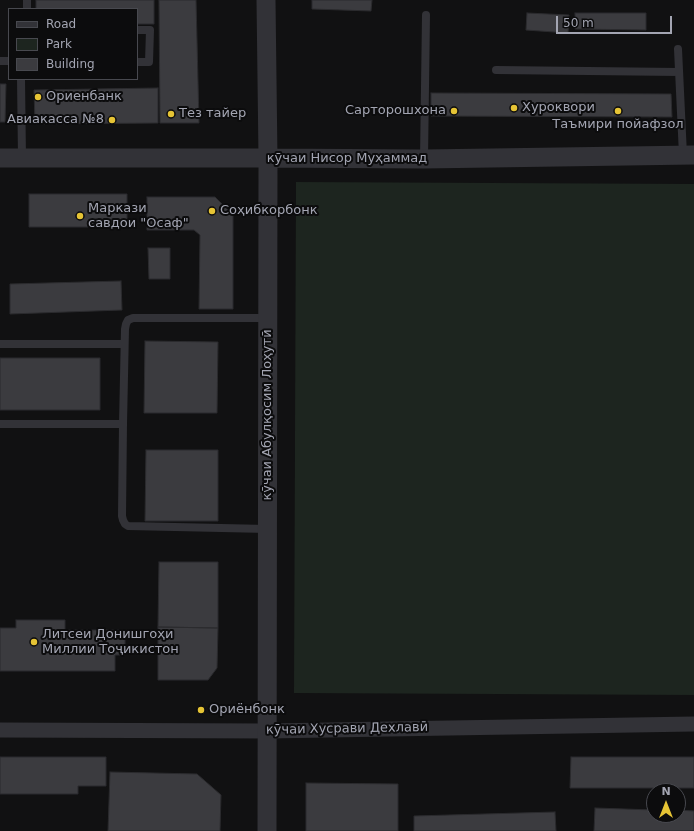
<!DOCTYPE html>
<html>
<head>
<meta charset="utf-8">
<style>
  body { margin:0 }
  #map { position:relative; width:694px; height:831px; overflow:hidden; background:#111112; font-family:"DejaVu Sans",sans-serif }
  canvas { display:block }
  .legend { position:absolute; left:8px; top:8px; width:130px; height:72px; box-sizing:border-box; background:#0c0c0d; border:1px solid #48494f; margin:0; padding:5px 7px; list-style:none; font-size:12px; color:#a3a5b2 }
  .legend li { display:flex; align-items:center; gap:8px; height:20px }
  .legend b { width:20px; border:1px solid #48494f }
  .north { position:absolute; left:646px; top:783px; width:40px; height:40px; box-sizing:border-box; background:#0c0c0d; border:1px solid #48494f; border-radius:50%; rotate:0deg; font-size:11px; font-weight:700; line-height:16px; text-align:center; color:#a3a5b2 }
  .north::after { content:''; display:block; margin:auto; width:14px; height:18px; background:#e6c435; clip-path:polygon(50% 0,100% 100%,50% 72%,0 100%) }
  .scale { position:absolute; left:556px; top:16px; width:116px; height:18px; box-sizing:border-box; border:2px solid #a3a5b2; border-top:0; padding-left:5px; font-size:12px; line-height:14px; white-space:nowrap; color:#a3a5b2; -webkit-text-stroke:3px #0c0c0d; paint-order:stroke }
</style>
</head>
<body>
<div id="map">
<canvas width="694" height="831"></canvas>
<ul class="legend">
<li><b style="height:5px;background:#323237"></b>Road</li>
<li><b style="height:11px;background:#1d251f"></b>Park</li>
<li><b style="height:11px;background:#3b3b3f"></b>Building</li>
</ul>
<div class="north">N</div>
<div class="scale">50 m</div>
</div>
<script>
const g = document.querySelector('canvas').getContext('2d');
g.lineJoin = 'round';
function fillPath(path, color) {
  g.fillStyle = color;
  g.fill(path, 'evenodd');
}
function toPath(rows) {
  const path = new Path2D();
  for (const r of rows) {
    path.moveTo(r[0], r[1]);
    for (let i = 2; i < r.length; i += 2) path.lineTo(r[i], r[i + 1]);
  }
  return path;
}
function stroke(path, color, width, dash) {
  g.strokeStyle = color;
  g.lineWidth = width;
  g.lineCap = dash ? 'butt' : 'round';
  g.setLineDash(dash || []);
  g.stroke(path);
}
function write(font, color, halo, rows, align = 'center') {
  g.font = font + ' "DejaVu Sans",sans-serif';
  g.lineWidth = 4;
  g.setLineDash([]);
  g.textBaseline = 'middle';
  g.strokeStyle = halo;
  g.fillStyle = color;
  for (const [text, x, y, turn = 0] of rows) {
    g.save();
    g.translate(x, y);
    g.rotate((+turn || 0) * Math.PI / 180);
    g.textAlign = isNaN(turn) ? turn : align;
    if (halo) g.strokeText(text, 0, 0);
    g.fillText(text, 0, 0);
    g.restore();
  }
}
fillPath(toPath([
  [296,182,694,184,694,695,294,693]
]), '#1d251f');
const building = toPath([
  [36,0,154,0,154,24,137,24,137,9,36,9,36,0],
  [159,0,196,0,199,123,160,123,159,0],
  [312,0,372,0,371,11,312,9,312,0],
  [527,13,569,15,568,33,526,30,527,13],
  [575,13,646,13,646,30,575,29,575,13],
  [0,84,6,84,5,122,0,122,0,84],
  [158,88,158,123,35,124,34,90,158,88],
  [431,93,671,94,672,117,431,116,431,93],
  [29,194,127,194,127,227,29,227,29,194],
  [147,197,215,197,233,215,233,309,199,309,200,235,194,230,147,230,147,197],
  [148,248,170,248,170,279,149,279,148,248],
  [121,281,122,310,10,314,10,284,121,281],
  [145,341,218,342,217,413,144,413,145,341],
  [0,358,100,358,100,410,0,410,0,358],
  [146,450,218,450,218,521,145,521,146,450],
  [159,562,218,562,218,628,158,627,159,562],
  [16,620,65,620,65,630,125,630,125,655,115,655,115,671,0,671,0,628,16,628,16,620],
  [158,627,218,628,217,668,208,680,158,680,158,627],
  [0,757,106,757,106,786,78,786,78,794,0,794,0,757],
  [571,757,694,757,694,788,570,788,571,757],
  [110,772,197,774,221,795,220,831,108,831,110,772],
  [306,783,398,784,398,831,306,831,306,783],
  [595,808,654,810,654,815,678,815,678,810,694,811,694,831,594,831,595,808],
  [555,812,556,831,414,831,414,816,555,812]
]);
fillPath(building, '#3b3b3f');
stroke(building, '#2b2b2e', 1);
stroke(toPath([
  [27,9,27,0],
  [137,30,150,30,149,62,137,62],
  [678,49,683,155],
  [0,61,9,61],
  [496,70,679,72],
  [21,79,22,158],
  [424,159,426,15],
  [0,344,124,344],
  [0,424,123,424,122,516,123,520,125,524,128,526,268,529],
  [123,424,125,329,126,324,128,320,133,318,268,318]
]), '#323237', 8);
stroke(toPath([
  [0,730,267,731,694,724]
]), '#323237', 15);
stroke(toPath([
  [266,0,268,158,267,831],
  [0,158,268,158,424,159,694,155]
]), '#323237', 19);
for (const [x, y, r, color] of [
  [38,97,4,"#e6c435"],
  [514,108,4,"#e6c435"],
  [454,111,4,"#e6c435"],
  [618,111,4,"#e6c435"],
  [171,114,4,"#e6c435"],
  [112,120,4,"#e6c435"],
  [212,211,4,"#e6c435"],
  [80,216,4,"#e6c435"],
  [34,642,4,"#e6c435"],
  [201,710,4,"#e6c435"]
]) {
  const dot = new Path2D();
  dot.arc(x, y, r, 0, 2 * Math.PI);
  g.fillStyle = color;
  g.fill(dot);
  stroke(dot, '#0c0c0d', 1.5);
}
write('13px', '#a3a5b2', '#0c0c0d', [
  ["Ориенбанк",46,97],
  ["Хуроквори",522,108],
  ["Сарторошхона",446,111,"right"],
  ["Тез тайер",179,114],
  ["Авиакасса №8",104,120,"right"],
  ["Таъмири пойафзол",618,125,"center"],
  ["Маркази",88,209],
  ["савдои \"Осаф\"",88,224],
  ["Соҳибкорбонк",220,211],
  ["Литсеи Донишгоҳи",42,635],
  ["Миллии Тоҷикистон",42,650],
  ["Ориёнбонк",209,710]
], 'left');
write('13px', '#a3a5b2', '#0c0c0d', [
  ["кӯчаи Нисор Муҳаммад",347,159],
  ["кӯчаи Абулқосим Лоҳутӣ",268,415,-90],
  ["кӯчаи Хусрави Дехлавӣ",347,729,-1]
]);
</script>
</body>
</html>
